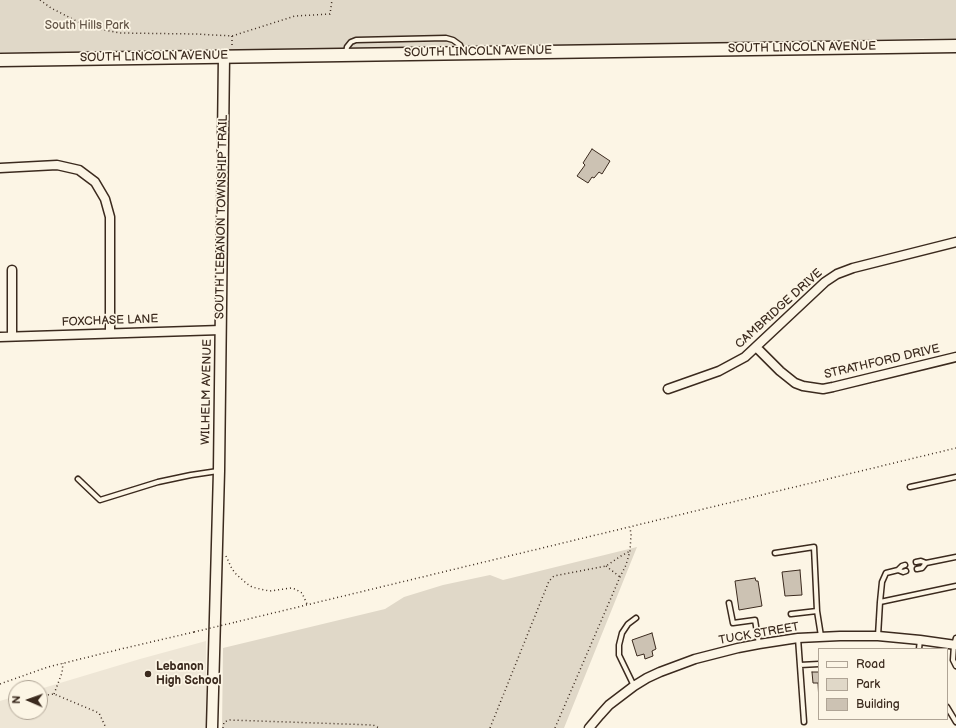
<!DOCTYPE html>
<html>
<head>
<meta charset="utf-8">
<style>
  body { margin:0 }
  #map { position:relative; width:956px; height:728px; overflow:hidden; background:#fcf5e5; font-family:"Balsamiq Sans",sans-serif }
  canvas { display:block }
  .legend { position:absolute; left:818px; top:648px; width:130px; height:72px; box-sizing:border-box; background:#fcf5e5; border:1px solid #afa495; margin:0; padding:5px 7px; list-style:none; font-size:12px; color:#3b2a1e }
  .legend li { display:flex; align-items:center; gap:8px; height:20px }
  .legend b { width:20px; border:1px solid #afa495 }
  .north { position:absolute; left:8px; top:680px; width:40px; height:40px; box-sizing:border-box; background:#fcf5e5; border:1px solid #afa495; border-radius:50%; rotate:272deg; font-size:11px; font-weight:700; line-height:16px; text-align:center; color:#3b2a1e }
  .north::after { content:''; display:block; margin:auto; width:14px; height:18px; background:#3b2a1e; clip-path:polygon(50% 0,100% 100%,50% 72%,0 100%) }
</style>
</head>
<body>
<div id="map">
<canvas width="956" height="728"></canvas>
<ul class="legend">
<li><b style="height:5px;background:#fcf5e5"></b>Road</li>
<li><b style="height:11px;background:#e0d8c8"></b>Park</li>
<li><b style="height:11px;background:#ccc2b3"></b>Building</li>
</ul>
<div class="north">N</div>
</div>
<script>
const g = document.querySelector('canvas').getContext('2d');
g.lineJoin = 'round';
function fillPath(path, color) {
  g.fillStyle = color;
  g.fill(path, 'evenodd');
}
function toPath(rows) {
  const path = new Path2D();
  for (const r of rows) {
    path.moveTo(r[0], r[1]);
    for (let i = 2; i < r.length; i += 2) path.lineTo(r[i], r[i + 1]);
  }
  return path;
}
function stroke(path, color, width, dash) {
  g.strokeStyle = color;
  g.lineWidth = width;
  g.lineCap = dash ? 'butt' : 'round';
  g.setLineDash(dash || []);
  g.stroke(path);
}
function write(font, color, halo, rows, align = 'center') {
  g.font = font + ' "Balsamiq Sans",sans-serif';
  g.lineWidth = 3.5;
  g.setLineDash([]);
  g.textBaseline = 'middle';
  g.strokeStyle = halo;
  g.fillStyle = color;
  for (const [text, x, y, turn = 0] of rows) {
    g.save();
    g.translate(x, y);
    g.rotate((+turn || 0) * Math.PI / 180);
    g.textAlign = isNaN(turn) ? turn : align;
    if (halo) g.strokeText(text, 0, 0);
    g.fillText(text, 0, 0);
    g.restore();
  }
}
fillPath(toPath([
  [206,641,206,728,0,728,0,701,16,696,16,712,40,712,40,689,140,659]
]), '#eee6d6');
fillPath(toPath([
  [0,0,956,0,956,38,186,51,0,52],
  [637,547,564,728,222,728,223,648,385,609,404,597,443,585,490,575,503,580]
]), '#e0d8c8');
const building = toPath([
  [592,149,610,161,602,174,599,172,594,178,592,177,588,183,577,176,585,165,583,163,592,149],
  [800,570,802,595,785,596,782,572,800,570],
  [755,578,756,581,758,581,762,606,739,610,735,581,755,578],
  [652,633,656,649,652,651,653,656,645,659,644,654,637,656,632,640,652,633],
  [812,672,819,672,819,702,818,683,813,683,812,672]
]);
fillPath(building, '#ccc2b3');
stroke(building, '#3b2a1e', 1);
const service = toPath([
  [346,53,347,47,351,42,356,40,446,38,453,40,460,45,462,52],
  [78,479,100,500,158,482,191,475,218,471],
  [910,487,956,477],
  [775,553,814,547,817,611],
  [916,562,921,561,926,563,956,557],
  [917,569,922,568,926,563],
  [898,570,903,572,906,571],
  [880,602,882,582,886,573,898,570,902,566,905,565],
  [729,603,733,623,755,620,759,644],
  [791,614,817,611,821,636],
  [878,636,880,602,956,586],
  [798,638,804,722],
  [956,638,954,645,953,660,956,666],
  [919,649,920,640],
  [800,665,819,664],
  [634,686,619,655,619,645,622,633,628,624,636,618],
  [947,707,956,722]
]);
const minor = toPath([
  [0,168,57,165,79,170,95,182,105,199,110,217,110,333],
  [12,270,12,336],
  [0,337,221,330],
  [756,347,780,371,795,383,803,386,823,389,833,387,956,357],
  [668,389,719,371,745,357,825,282,837,274,853,268,956,242],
  [589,728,600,715,609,705,634,686,647,678,660,672,695,659,738,648,759,644,798,638,840,636,878,636,920,640,956,645]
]);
const tertiary = toPath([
  [212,728,219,471,224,56]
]);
const secondary = toPath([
  [0,60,956,46]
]);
stroke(service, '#3b2a1e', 7);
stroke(minor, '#3b2a1e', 11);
stroke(tertiary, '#3b2a1e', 13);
stroke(secondary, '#3b2a1e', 15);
stroke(toPath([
  [40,0,51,8,88,27,120,33,196,34,232,36,295,16,330,14,332,0],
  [232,36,232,46],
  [226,556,232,569,236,574,246,583,252,587,264,590,270,591,291,588,295,589,302,593,307,604],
  [606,566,620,577],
  [236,622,956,448],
  [0,684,48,667,121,649,194,632],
  [54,694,62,673,63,663],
  [40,696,54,694,99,713,106,728],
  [223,728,224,722,230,720,373,725,379,728],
  [490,728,549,581,554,576,606,566,621,556,630,551],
  [555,728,620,577,626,565,630,551,631,535,630,527]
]), '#3b2a1e', 1.5, [1, 3]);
stroke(service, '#fcf5e5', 4);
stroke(minor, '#fcf5e5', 8);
stroke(tertiary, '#fcf5e5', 10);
stroke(secondary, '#fcf5e5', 12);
stroke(toPath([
  [194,632,236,622]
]), '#3b2a1e', 1.5, [1, 3]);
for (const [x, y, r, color] of [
  [148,674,4,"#3b2a1e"]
]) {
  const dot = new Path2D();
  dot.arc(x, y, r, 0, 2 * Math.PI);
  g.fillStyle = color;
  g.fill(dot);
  stroke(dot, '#fcf5e5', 1.5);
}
write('12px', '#645648', '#fcf5e5', [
  ["South Hills Park",87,26]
]);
write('12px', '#3b2a1e', '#fcf5e5', [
  ["SOUTH LINCOLN AVENUE",802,48,-1],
  ["SOUTH LINCOLN AVENUE",478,52,-1],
  ["SOUTH LINCOLN AVENUE",154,57,-1],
  ["SOUTH LEBANON TOWNSHIP TRAIL",222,217,-89],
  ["CAMBRIDGE DRIVE",779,309,-42],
  ["FOXCHASE LANE",110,321,-2],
  ["STRATHFORD DRIVE",882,362,-13],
  ["WILHELM AVENUE",207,392,-89],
  ["TUCK STREET",759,634,-10]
]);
write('bold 12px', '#3b2a1e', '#fcf5e5', [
  ["Lebanon",156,667],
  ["High School",156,681]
], 'left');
</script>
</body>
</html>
